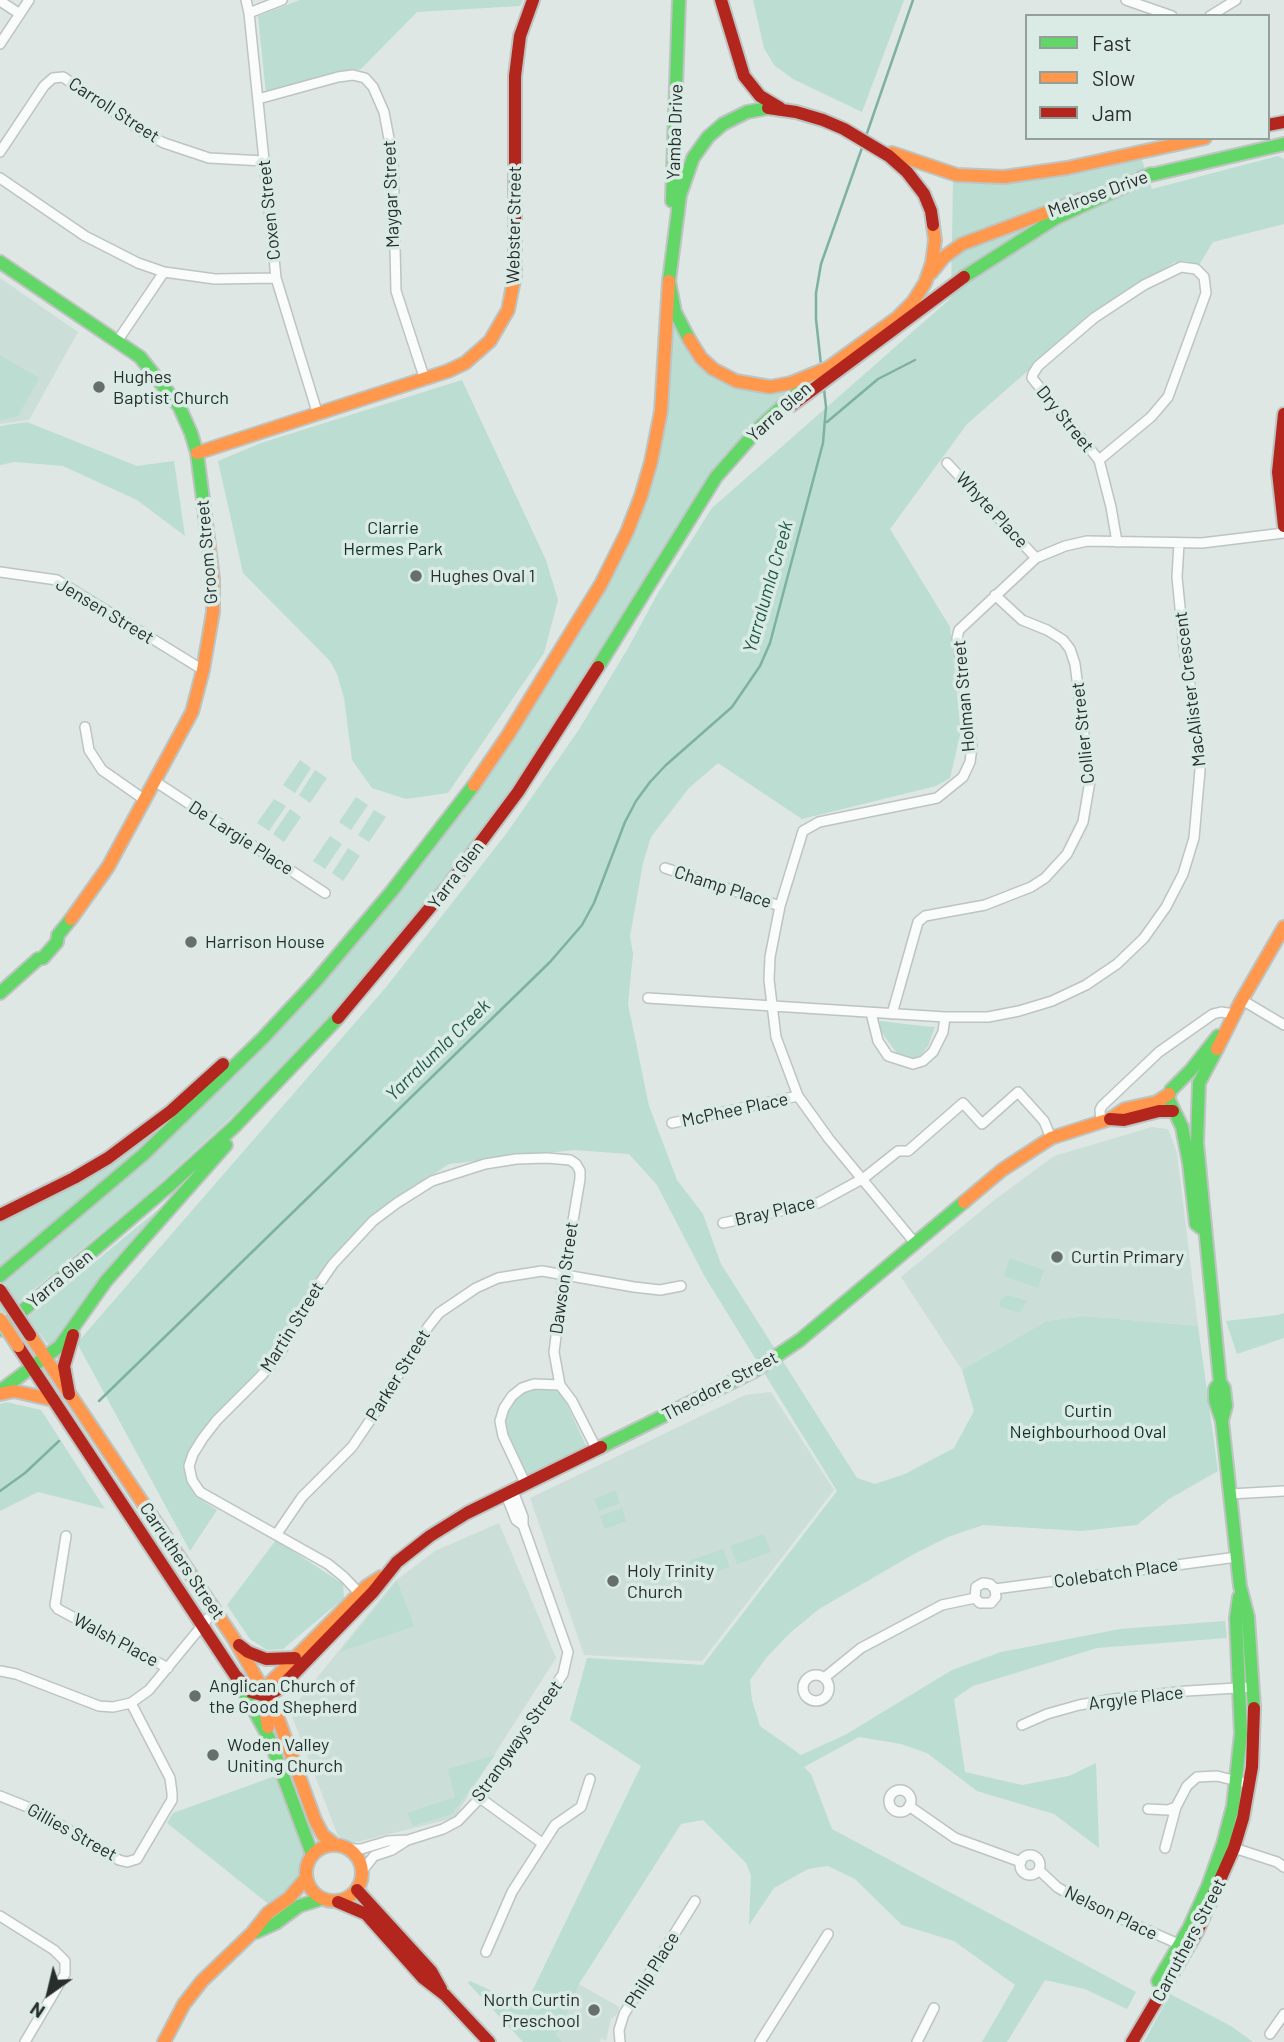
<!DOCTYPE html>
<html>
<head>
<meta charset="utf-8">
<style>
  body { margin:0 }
  #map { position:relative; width:1284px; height:2042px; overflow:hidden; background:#dee7e4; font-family:Barlow,sans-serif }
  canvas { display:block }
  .legend { position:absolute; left:1025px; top:14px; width:245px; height:126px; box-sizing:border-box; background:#daebe5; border:2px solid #929f9b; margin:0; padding:9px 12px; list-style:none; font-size:21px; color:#272e2b }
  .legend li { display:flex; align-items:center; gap:14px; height:35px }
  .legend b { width:35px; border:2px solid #929f9b }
  .north { position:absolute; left:14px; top:1958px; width:70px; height:70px; -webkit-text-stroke:5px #daebe5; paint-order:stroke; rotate:214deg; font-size:19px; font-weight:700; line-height:28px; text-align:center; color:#272e2b }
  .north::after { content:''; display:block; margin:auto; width:24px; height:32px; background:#272e2b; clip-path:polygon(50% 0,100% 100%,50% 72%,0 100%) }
</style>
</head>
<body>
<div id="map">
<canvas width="1284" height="2042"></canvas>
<ul class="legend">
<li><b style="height:9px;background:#63d668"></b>Fast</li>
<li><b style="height:9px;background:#ff974d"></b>Slow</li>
<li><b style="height:9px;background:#b3261e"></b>Jam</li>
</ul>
<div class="north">N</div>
</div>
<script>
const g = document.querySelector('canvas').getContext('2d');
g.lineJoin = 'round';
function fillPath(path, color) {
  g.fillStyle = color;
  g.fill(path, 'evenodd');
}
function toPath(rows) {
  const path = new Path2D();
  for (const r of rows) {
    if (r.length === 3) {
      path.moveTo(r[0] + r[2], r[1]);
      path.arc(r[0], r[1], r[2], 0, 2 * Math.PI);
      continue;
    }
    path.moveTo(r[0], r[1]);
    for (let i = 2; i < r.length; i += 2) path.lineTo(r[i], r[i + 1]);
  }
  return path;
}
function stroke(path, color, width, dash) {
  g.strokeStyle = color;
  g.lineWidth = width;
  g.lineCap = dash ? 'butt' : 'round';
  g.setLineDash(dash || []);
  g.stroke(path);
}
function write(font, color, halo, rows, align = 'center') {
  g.font = font + ' Barlow,sans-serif';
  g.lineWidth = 7;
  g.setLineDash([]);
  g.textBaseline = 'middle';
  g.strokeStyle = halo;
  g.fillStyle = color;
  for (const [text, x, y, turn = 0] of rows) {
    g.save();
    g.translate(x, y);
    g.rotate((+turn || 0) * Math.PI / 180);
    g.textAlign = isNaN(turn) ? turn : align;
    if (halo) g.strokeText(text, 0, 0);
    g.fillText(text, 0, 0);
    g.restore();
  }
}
fillPath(toPath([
  [0,278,78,332,29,420,0,424],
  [1152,1127,1168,1129,1177,1153,1198,1326,1085,1316,1048,1321,962,1370,901,1277,993,1201,1054,1156],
  [771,1392,834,1490,702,1661,584,1655,530,1498,745,1395],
  [499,1523,556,1658,454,1818,353,1843,338,1836,290,1711,395,1581,435,1551],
  [579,1984,619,2007,618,2013,611,2019,606,2041,601,2038,600,2042,562,2042,556,2034,564,2023]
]), '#ccded8');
fillPath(toPath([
  [300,0,523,0,520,6,417,12,361,69,266,93,258,16],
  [753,0,904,0,862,112,793,79,774,65,764,48],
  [1278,156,1284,159,1284,224,1213,242,1199,265,1186,261,1175,262,1101,307,967,424,890,529,950,627,961,731,950,778,936,786,802,819,718,763,689,788,651,837,643,863,630,936,633,954,628,1004,649,1106,677,1180,703,1214,721,1264,857,1478,875,1484,905,1474,954,1448,974,1411,962,1370,1047,1321,1085,1316,1198,1326,1218,1471,1169,1499,1137,1525,1081,1531,983,1525,948,1537,914,1554,819,1609,791,1632,767,1657,750,1680,752,1700,760,1726,801,1755,845,1735,952,1670,1001,1652,1120,1629,1225,1621,1227,1638,1097,1648,973,1686,954,1699,965,1772,1022,1785,1069,1776,1096,1763,1099,1848,1054,1814,977,1791,927,1753,901,1744,859,1737,804,1767,811,1774,832,1829,1136,1992,1127,2009,1085,1989,1045,1980,1007,2042,982,2042,1015,1985,954,1941,902,1925,855,1879,828,1866,808,1869,774,1888,749,1925,751,1875,746,1863,703,1820,681,1824,579,1984,564,2023,556,2034,562,2042,523,2042,468,1983,470,1981,525,2006,641,1766,570,1720,587,1658,703,1665,837,1491,705,1277,657,1185,629,1154,574,1150,449,1164,375,1213,327,1266,258,1375,188,1452,187,1474,196,1496,217,1510,190,1551,77,1343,387,986,506,834,578,731,627,650,658,593,712,508,951,298,953,179,1141,157,1152,189],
  [674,317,706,366,791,390,763,418,629,608,492,820,324,1026,321,1025,235,1114,150,1192,0,1318,0,1284,139,1166,215,1095,253,1059,379,918,629,540],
  [0,355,39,378,18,416,0,420],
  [462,380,546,560,558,600,544,653,448,793,406,799,372,788,352,760,344,698,337,674,330,661,243,573,218,461,261,443],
  [27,422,137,466,174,461,185,536,137,500,63,466,15,462,0,465,0,426],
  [300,760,311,768,295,793,283,785],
  [315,770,327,778,310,803,299,795],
  [356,797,368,805,351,830,339,822],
  [274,799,286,806,269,831,257,823],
  [290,809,301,817,284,842,273,834],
  [374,810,386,817,369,842,358,835],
  [330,836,342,844,325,869,313,861],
  [348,848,360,856,343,881,332,873],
  [880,1021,922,1026,935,1027,928,1046,917,1059,899,1056,877,1026],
  [167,1124,106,1178,0,1267,0,1220],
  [171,1199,50,1347,27,1318],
  [1010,1258,1044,1270,1038,1288,1004,1276],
  [1008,1295,1027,1301,1020,1313,1000,1307,1000,1300],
  [1284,1313,1284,1338,1237,1354,1226,1321,1278,1315],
  [557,1383,587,1448,527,1479,506,1434,504,1421,507,1409,515,1398,523,1392],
  [6,1402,41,1410,105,1509,38,1492,0,1511,0,1404],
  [615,1490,620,1503,599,1511,594,1499],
  [622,1508,626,1521,605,1529,600,1516],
  [764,1534,771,1552,737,1564,730,1546],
  [276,1540,343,1584,344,1598,283,1649,267,1650,250,1639,227,1605],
  [723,1549,730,1567,695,1579,689,1561],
  [397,1581,414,1626,340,1652],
  [495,1755,452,1814,413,1826,407,1813,455,1797,448,1769],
  [278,1775,307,1854,301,1880,271,1906,167,1823,173,1813],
  [1170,1994,1231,2026,1253,2042,1144,2042]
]), '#bbddd2');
stroke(toPath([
  [866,136,913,0],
  [821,365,816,319,816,293,821,264,863,145],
  [827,422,878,379,915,360],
  [99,1401,550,962,582,925,594,903,625,822,636,801,650,782,666,765,732,707,760,666,770,643,823,443,826,407,824,389],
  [0,1491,25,1473,59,1441]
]), '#7eb1a2', 2.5);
const street = toPath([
  [246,0,249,13,276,278,318,415],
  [1126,0,1172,16],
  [0,1,20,14],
  [249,13,282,0],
  [1210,16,1236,0],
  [0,44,29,0],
  [258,99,338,77,353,75,365,78,373,87,384,112,393,160,396,291,425,380],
  [0,152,44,86,53,78,63,77,143,132,164,143,209,158,264,161],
  [0,178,85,236,138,263,164,272,215,279,276,278],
  [118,340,164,272],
  [1099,460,1151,417,1168,397,1206,293,1204,277,1196,269,1181,267,1144,285,1094,318,1038,366,1033,374,1032,378,1099,460,1111,507,1117,542],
  [947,463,1036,558],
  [0,572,57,580,203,670],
  [85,727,89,750,102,770,145,800],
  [156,782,325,893],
  [665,868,780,906],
  [648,998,945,1017,988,1017,1019,1011,1052,1001,1086,985,1117,964,1144,938,1166,907,1183,874,1194,838,1200,770,1197,729,1184,648,1177,577,1179,543],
  [1242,1000,1284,1025],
  [871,1013,878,1041,888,1056,913,1064,923,1061,933,1052,943,1032,945,1017],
  [892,1014,918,922,925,916,985,905,1031,887,1045,878,1067,854,1083,822,1090,781,1075,664,1070,649,1063,640,1047,630,1022,620,995,595],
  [1101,1122,1100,1110,1102,1106,1159,1052,1213,1014,1221,1012,1234,1014],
  [672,1123,798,1096],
  [723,1223,818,1203,864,1178,898,1151,908,1151,963,1103,982,1124,1018,1092,1044,1121,1051,1138],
  [915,1243,829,1139,798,1096,776,1037,769,980,770,957,780,906,803,831,819,822,937,798,963,777,970,762,972,747,957,638,959,630,1036,558,1065,546,1087,541,1202,543,1284,533],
  [526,1485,503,1436,500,1421,504,1408,512,1396,522,1388,534,1384,560,1385],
  [1230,1494,1284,1491],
  [506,1495,516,1520,523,1525],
  [276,1535,302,1497,352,1447,371,1419,428,1327,439,1313,476,1288,498,1278,542,1271,634,1287,660,1290,681,1286],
  [66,1536,55,1605,58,1609,168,1668],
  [995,1589,996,1597,991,1603,980,1603,975,1598,976,1587,983,1583,990,1584,995,1589,1237,1557],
  [362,1596,344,1577,328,1564,200,1492,192,1480,189,1466,193,1454,203,1438,217,1420,261,1376,279,1355,313,1293,333,1264,373,1221,397,1203,432,1181,485,1164,516,1159,547,1158,570,1160,576,1164,580,1171,580,1179,564,1274,554,1352,560,1385,572,1401,597,1450],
  [0,1671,16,1674,99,1706,113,1707,131,1703,149,1690,215,1610],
  [816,1688,13],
  [824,1678,861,1648,942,1605,975,1598],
  [1022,1725,1047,1714,1079,1705,1114,1699,1187,1691,1253,1687],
  [900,1801,11],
  [0,1796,35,1810,119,1860,127,1862,137,1859,167,1808,172,1800,172,1793,170,1778,131,1703],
  [480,1798,542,1843],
  [909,1806,955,1838,1021,1862],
  [1148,1809,1168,1810,1176,1807,1187,1786,1197,1777,1217,1776,1249,1784],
  [1228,1846,1277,1862,1284,1867],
  [1165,1848,1176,1807],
  [349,1849,361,1849,388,1841,408,1840,443,1829,458,1821,480,1798,563,1674,568,1652,523,1525,523,1517,513,1491],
  [1030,1865,10],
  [1039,1870,1057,1887,1077,1899,1183,1946],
  [362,1871,374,1856,392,1850,406,1841],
  [0,1916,54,1950,65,1961,65,1974,25,2042],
  [486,1952,512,1892,555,1825,581,1807,590,1779],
  [1270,2034,1284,2014],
  [620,2042,619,2030,624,2014,695,1901],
  [760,2042,828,1934],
  [917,2042,934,2008]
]);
const fast = toPath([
  [1142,177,1284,144],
  [672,201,679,0],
  [0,262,140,357,179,406,191,433,197,453,205,515],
  [964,277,1056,218,1151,174],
  [689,339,675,312,669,281,680,195,693,158,708,137,723,124,747,112,768,108],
  [598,667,716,477,760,427,798,392],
  [0,993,38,959,43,958,57,942,58,935,71,919],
  [1217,1049,1199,1083,1197,1143,1220,1382,1224,1388,1226,1406,1222,1420],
  [1204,1230,1196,1224,1189,1163,1182,1127,1168,1098,1171,1090,1191,1070,1218,1036],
  [0,1276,143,1155,263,1038,316,981,392,891,474,785],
  [0,1330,169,1186,235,1126,338,1018],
  [1220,1382,1215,1389,1215,1400,1222,1421,1240,1586,1248,1617,1254,1708],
  [0,1391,60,1346,106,1281,226,1145],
  [601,1447,754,1371,800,1340,964,1202],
  [235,1675,269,1738,312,1854],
  [256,1932,276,1923,299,1906,321,1899],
  [1158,1981,1189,1928,1208,1886,1223,1844,1233,1806,1241,1734,1236,1618,1239,1597]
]);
const slow = toPath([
  [892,153,957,175,1004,177,1067,168,1205,138],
  [931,273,944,257,962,244,1080,200],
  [689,339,701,358,713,369,736,381,770,387,791,383,828,368,897,318,913,302,925,283,932,263,935,240,933,225],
  [197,453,448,371,465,363,490,341,508,310,515,275],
  [474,785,508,735,601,584,627,532,641,496,651,462,661,411,669,281],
  [71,919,108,867,192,712,203,670,213,612,213,579,205,515],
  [1217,1049,1240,1003,1284,927],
  [964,1202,1002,1170,1051,1138,1110,1119,1125,1109,1157,1102,1169,1094],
  [30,1335,234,1639,275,1710,315,1820,323,1835,335,1845],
  [0,1394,14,1391,54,1400],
  [268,1727,265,1710,271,1682,367,1586,381,1577],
  [334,1873,28],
  [164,2042,184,2004,202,1981,252,1933,268,1913,289,1898,306,1878]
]);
const jam = toPath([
  [721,0,744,76,760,96,780,108],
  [768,108,796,112,823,120,844,129,889,156,907,172,924,194,931,211,933,225],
  [1268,125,1284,122],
  [515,275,515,76,520,36,533,0],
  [792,405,964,277],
  [1284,414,1278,472,1284,526],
  [338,1018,448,886,518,792,598,667],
  [1110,1119,1124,1120,1159,1111,1173,1111],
  [0,1215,74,1178,108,1158,171,1111,223,1064],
  [18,1346,235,1675],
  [69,1394,64,1366,73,1335],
  [239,1645,248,1652,266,1659,295,1658],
  [236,1676,251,1692,266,1696,279,1689,373,1592,397,1562,430,1536,467,1513,601,1447],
  [357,1890,431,1971,441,1989],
  [338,1902,366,1914,423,1978,445,1995,489,2042],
  [1132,2042,1197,1932,1234,1848,1243,1818,1252,1767,1254,1708]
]);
stroke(street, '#bdc4c1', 12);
stroke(fast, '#bdc4c1', 16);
stroke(slow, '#bdc4c1', 16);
stroke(jam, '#bdc4c1', 16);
stroke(street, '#fafbfb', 9);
stroke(fast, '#63d668', 12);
stroke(slow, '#ff974d', 12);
stroke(jam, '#b3261e', 12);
const slowBridge = toPath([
  [0,1319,18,1346]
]);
const jamBridge = toPath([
  [0,1290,30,1335]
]);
stroke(slowBridge, '#bdc4c1', 16, []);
stroke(jamBridge, '#bdc4c1', 16, []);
stroke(slowBridge, '#ff974d', 12);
stroke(jamBridge, '#b3261e', 12);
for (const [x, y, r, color] of [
  [99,387,7,"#676f6c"],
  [416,576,7,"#676f6c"],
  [191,942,7,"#676f6c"],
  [1057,1257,7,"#676f6c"],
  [613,1581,7,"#676f6c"],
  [195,1696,7,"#676f6c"],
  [213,1755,7,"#676f6c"],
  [594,2010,7,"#676f6c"]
]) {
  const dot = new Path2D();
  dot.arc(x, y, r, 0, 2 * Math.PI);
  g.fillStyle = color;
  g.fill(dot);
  stroke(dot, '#daebe5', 2.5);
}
write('18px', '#272e2b', '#daebe5', [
  ["Carroll Street",114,110,33],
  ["Yamba Drive",675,132,-88],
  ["Maygar Street",391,194,-92],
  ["Melrose Drive",1098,194,-20],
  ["Coxen Street",269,210,-96],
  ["Webster Street",514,225,-89],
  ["Yarra Glen",779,412,-42],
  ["Dry Street",1065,419,51],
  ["Whyte Place",992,510,47],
  ["Groom Street",207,552,-95],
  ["Jensen Street",105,611,31],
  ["MacAlister Crescent",1190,689,-97],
  ["Holman Street",964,696,-95],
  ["Collier Street",1083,733,-96],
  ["De Largie Place",241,838,33],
  ["Yarra Glen",456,875,-53],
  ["Champ Place",723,887,18],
  ["McPhee Place",735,1110,-12],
  ["Bray Place",775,1211,-13],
  ["Dawson Street",564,1278,-82],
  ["Yarra Glen",60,1279,-40],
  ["Martin Street",292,1327,-58],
  ["Parker Street",398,1375,-58],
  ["Theodore Street",720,1386,-28],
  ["Carruthers Street",182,1561,56],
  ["Colebatch Place",1116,1573,-8],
  ["Walsh Place",116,1640,28],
  ["Argyle Place",1136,1698,-7],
  ["Strangways Street",517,1741,-55],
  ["Gillies Street",72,1832,29],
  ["Nelson Place",1111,1913,26],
  ["Carruthers Street",1189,1940,-62],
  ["Philp Place",652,1970,-58]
]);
write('18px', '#272e2b', '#daebe5', [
  ["Hughes",113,377],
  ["Baptist Church",113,398],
  ["Hughes Oval 1",430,576],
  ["Harrison House",205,942],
  ["Curtin Primary",1071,1257],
  ["Holy Trinity",627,1571],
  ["Church",627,1592],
  ["Anglican Church of",209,1686],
  ["the Good Shepherd",209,1707],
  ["Woden Valley",227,1745],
  ["Uniting Church",227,1766],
  ["North Curtin",580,2000,"right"],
  ["Preschool",580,2021,"right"]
], 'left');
write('18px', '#0f3127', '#daebe5', [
  ["Clarrie",393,528],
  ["Hermes Park",393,549],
  ["Curtin",1088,1411],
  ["Neighbourhood Oval",1088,1432]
]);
write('italic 19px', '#205949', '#daebe5', [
  ["Yarralumla Creek",768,587,-74],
  ["Yarralumla Creek",438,1050,-44]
]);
</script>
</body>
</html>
